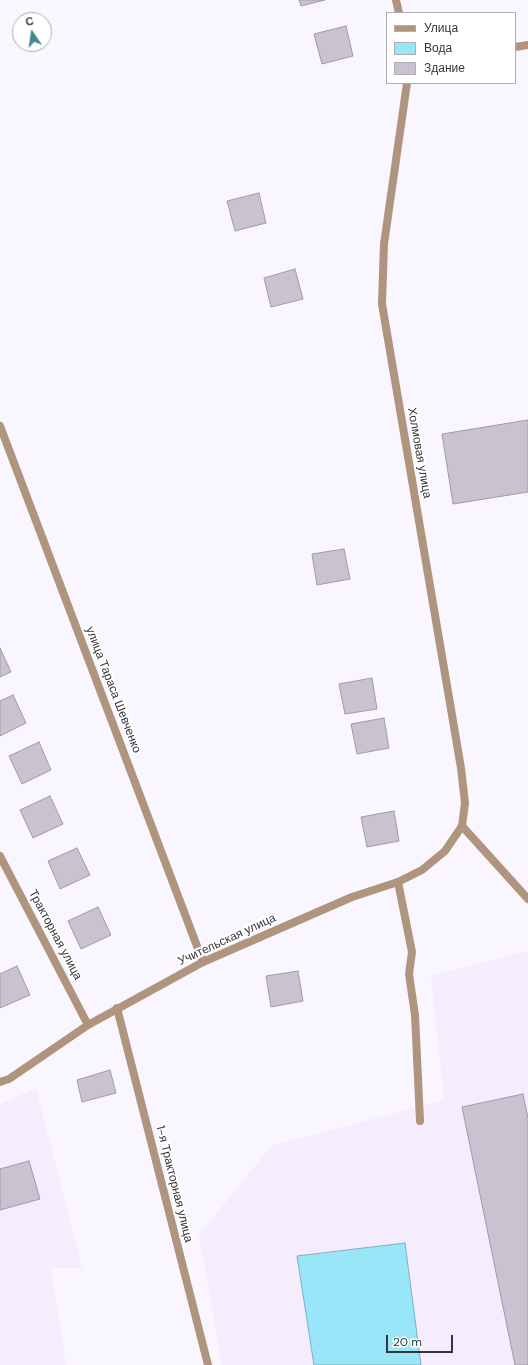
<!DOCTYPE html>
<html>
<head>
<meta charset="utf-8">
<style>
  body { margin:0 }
  #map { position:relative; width:528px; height:1365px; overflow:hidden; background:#faf6ff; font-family:"DM Sans",sans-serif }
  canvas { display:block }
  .legend { position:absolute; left:386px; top:12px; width:130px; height:72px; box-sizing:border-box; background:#fff; border:1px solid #afaeb0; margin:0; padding:5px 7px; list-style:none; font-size:12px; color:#363439 }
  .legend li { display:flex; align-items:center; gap:8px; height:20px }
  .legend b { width:20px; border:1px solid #afaeb0 }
  .north { position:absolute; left:12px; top:12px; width:40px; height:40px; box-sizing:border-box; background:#fff; border:1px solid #afaeb0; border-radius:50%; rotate:347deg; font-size:11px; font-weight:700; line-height:16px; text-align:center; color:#363439 }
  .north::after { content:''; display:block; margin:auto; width:14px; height:18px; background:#428a8e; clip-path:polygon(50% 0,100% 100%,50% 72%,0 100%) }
  .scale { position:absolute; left:386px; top:1335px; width:67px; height:18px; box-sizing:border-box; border:2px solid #363439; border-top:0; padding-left:5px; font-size:12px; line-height:14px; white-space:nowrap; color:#363439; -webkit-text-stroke:3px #fff; paint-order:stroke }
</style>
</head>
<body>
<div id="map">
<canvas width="528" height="1365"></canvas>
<ul class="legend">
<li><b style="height:5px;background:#af957e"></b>Улица</li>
<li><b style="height:11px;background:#99e6f9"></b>Вода</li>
<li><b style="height:11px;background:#c9c2d0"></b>Здание</li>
</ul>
<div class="north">С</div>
<div class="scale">20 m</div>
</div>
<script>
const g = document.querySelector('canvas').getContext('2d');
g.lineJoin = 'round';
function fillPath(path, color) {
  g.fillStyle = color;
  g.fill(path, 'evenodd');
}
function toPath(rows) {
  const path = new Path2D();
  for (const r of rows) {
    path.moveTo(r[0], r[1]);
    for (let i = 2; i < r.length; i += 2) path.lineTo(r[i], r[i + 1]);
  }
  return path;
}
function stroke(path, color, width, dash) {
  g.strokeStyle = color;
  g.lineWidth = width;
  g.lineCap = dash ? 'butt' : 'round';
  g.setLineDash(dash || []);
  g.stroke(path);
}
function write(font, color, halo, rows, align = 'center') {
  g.font = font + ' "DM Sans",sans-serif';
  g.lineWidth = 4;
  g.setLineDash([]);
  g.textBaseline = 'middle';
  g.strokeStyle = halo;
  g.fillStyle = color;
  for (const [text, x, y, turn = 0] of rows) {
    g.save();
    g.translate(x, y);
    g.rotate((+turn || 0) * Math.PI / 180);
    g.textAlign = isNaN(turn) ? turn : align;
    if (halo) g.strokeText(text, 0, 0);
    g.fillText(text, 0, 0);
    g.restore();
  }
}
fillPath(toPath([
  [528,951,528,1365,222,1365,199,1235,271,1146,444,1100,431,976],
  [36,1088,82,1268,51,1268,66,1365,0,1365,0,1104]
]), '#f5ecfe');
const water = toPath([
  [405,1243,421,1365,314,1365,297,1256,405,1243]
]);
fillPath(water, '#99e6f9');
stroke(water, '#7bb1bf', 1);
const building = toPath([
  [299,0,325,0,301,6,299,0],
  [346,26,353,56,322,64,314,34,346,26],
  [259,193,266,223,235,231,227,201,259,193],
  [295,269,303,299,271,307,264,278,295,269],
  [528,420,528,492,453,504,442,434,528,420],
  [344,549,350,579,317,585,312,554,344,549],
  [0,648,11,672,0,677,0,648],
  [372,678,377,709,345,714,339,684,372,678],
  [13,695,26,723,0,736,0,701,13,695],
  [384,718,389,748,357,754,351,724,384,718],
  [39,742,51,770,22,784,9,756,39,742],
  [50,796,63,824,33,838,20,810,50,796],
  [394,811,399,841,367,847,361,817,394,811],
  [77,848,90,875,60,889,48,861,77,848],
  [98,907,111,935,81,949,68,921,98,907],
  [17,966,30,995,0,1008,0,974,17,966],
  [298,971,303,1001,271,1007,266,976,298,971],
  [110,1070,116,1093,82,1102,77,1080,110,1070],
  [523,1094,528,1118,528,1365,515,1365,462,1107,523,1094],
  [29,1161,40,1199,0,1210,0,1169,29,1161]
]);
fillPath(building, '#c9c2d0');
stroke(building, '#a19aa8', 1);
stroke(toPath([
  [515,47,528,45],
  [462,826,528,899],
  [398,882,412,952,409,974,415,1015,420,1121]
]), '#af957e', 8);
stroke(toPath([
  [0,426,203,962],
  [0,856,88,1025],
  [117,1008,208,1365]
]), '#af957e', 8);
stroke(toPath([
  [396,0,399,13],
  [0,1082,9,1079,88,1025,203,962,352,897,398,882,422,870,445,851,462,826,465,803,461,768,382,304,384,244,407,83]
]), '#af957e', 8);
write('12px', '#363439', '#fff', [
  ["Холмовая улица",419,453,80],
  ["улица Тараса Шевченко",113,690,69],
  ["Тракторная улица",55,935,62],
  ["Учительская улица",227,940,-25],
  ["1-я Тракторная улица",174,1184,76]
]);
</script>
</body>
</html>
